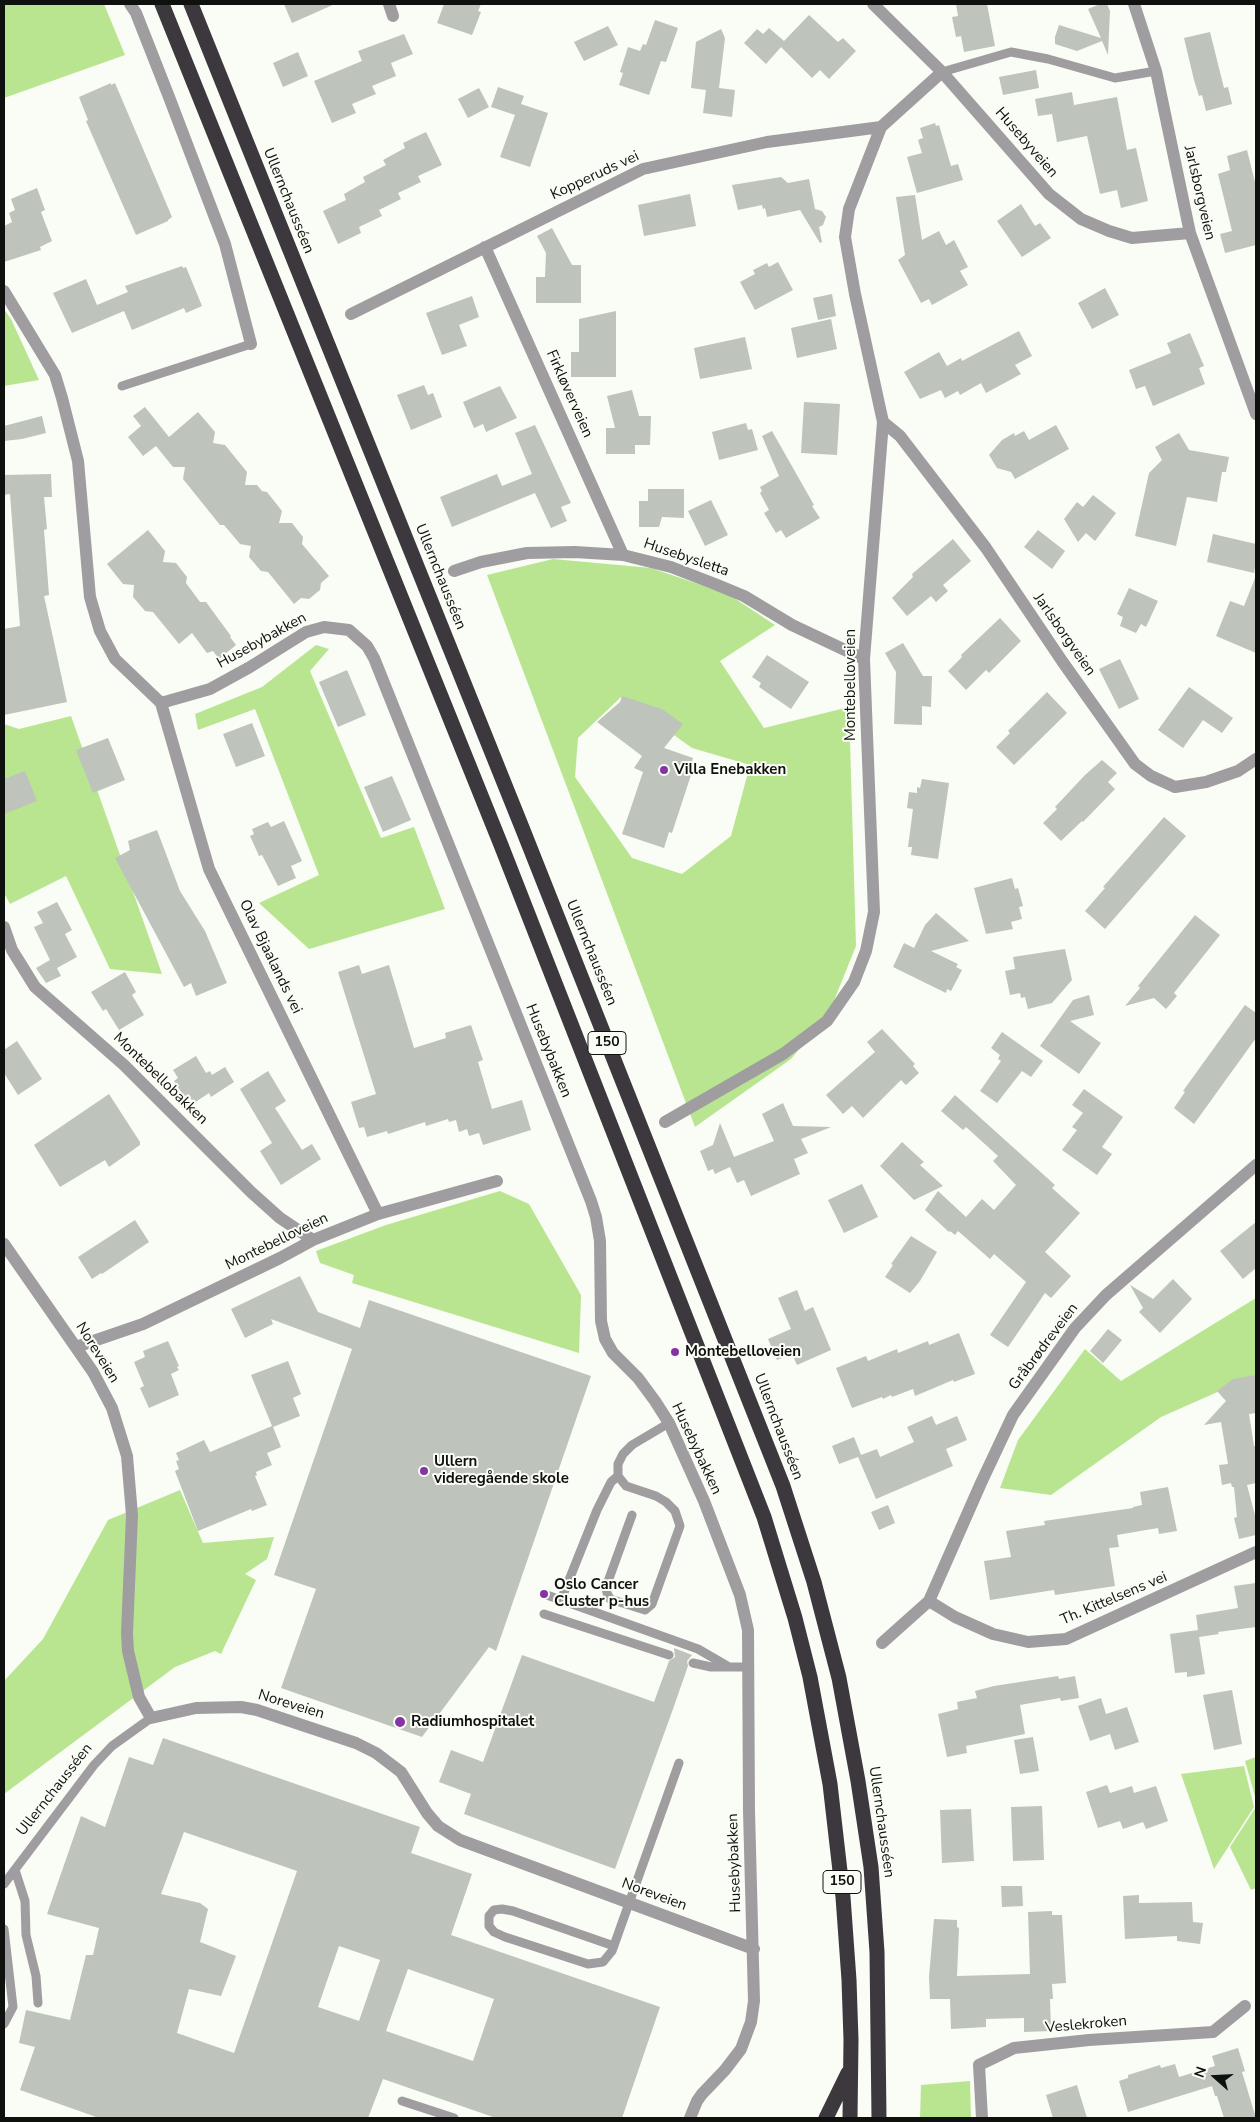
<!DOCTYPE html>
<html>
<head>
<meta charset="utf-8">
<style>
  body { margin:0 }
  #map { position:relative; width:1260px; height:2122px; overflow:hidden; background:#f9fdf5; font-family:"Nunito Sans",sans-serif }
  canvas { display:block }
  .frame { position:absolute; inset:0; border:5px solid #0f110e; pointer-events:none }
  .north { position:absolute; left:1190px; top:2052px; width:50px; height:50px; -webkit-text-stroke:4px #f9fdf5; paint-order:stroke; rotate:289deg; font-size:14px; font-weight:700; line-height:20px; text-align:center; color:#0f110e }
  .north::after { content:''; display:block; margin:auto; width:18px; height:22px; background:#0f110e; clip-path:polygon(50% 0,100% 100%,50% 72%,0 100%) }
</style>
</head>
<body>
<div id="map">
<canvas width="1260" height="2122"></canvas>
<div class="frame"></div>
<div class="north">N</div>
</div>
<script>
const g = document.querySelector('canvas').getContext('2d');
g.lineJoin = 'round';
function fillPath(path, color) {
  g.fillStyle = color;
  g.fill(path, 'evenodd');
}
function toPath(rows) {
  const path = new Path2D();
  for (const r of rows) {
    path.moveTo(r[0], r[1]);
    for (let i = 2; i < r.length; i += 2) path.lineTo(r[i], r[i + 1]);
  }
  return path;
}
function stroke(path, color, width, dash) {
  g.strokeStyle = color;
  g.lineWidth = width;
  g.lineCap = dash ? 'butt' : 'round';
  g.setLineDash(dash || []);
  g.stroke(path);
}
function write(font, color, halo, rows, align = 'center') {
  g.font = font + ' "Nunito Sans",sans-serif';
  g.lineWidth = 4;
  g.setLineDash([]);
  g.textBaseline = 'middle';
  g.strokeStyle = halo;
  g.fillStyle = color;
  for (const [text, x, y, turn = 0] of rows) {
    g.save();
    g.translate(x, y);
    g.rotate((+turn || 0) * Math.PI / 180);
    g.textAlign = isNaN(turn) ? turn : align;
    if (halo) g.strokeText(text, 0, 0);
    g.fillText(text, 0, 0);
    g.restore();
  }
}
fillPath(toPath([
  [4,4,104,4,125,55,4,98],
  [4,309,11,319,39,380,4,386],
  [553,559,651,568,728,594,775,625,720,661,764,728,849,707,856,946,829,1013,791,1059,695,1127,487,575],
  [621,697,692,748,750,765,731,836,682,874,632,858,575,777,578,738],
  [316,645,329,649,310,671,381,838,414,827,445,909,309,949,259,903,319,875,255,709,198,730,195,714,262,687],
  [71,716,162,974,110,969,66,876,10,904,4,893,4,724,19,729],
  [500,1191,529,1204,581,1295,579,1353,352,1283,354,1275,320,1263,316,1251,386,1225],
  [1256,1298,1256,1375,1161,1417,1051,1495,1000,1488,1018,1440,1085,1349,1121,1381],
  [180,1490,203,1543,274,1537,267,1559,245,1574,256,1580,221,1654,215,1651,175,1667,4,1794,4,1681,43,1639,108,1520],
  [1256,1757,1256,1800,1245,1761],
  [1244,1766,1254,1807,1214,1869,1181,1774],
  [1256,1807,1256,1888,1251,1890,1230,1847],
  [970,2081,971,2118,920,2118,921,2085]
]), '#b9e590');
fillPath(toPath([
  [284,4,335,4,292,23],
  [444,4,481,4,478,11,481,12,472,35,437,23],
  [956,4,987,4,995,46,964,52,961,36,956,37,952,17,958,16],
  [1100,4,1107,4,1110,11,1108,55,1102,41,1077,51,1055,44,1055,37,1059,25,1101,38,1088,9],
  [809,15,838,42,843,38,856,51,829,79,820,70,812,78,781,47,766,64,744,43,757,29,763,34,769,28,784,41],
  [655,20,678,28,666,62,661,61,649,95,619,85,623,73,620,72,628,47,640,51,643,44,646,45],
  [608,26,618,45,584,61,574,42],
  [721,29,725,38,719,88,735,90,732,117,703,113,706,90,691,88,696,42],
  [1210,32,1224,88,1228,87,1232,104,1206,111,1202,95,1199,96,1194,80,1184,38],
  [404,34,413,54,391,63,396,76,372,86,376,94,352,104,356,113,332,123,314,81,362,61,358,51],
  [298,52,308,76,283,87,273,63],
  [1036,70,1039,88,1003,95,999,77],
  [111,83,111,85,115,83,172,217,168,220,168,221,136,235,86,121,88,120,79,97],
  [498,87,524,96,521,104,548,113,530,167,500,157,515,115,491,107],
  [479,88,489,107,468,118,458,99],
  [1072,92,1074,105,1117,97,1127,150,1136,148,1148,201,1121,208,1117,190,1100,194,1087,136,1057,142,1052,114,1038,116,1035,99],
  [935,123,936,126,939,125,951,166,958,164,963,180,917,193,907,157,922,153,918,140,923,138,920,128],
  [426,132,442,165,418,176,421,182,398,193,401,199,379,210,382,216,359,227,361,233,338,244,323,211,346,200,344,194,365,182,363,177,386,165,383,160,405,148,403,143],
  [1247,150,1256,186,1256,245,1225,253,1220,234,1232,231,1218,174,1230,170,1227,156],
  [781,177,788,183,809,179,815,209,822,211,826,217,823,225,819,227,822,242,820,243,800,210,767,217,765,208,763,209,762,205,738,210,732,185],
  [37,188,45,210,41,212,52,241,40,247,41,250,4,262,4,226,12,222,9,213,15,210,11,199],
  [690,194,696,226,644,236,638,205],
  [915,195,922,240,939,231,946,245,954,240,968,267,960,271,968,285,932,305,929,299,921,303,898,260,905,255,896,197],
  [1021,204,1035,226,1040,223,1051,238,1022,257,997,221],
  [552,228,572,265,581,265,581,303,536,303,536,277,545,277,546,253,537,236],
  [778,262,793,290,755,310,740,282,755,274,753,270,767,263,769,267],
  [182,266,183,268,186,267,202,306,186,313,184,308,132,330,124,311,72,333,53,293,86,279,97,305,128,292,125,286],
  [1105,288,1119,315,1092,329,1078,303],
  [832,294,836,316,818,320,813,298],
  [472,296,479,317,459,325,467,346,442,355,426,313],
  [616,311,616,377,571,377,571,352,579,352,579,319],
  [831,319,837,349,797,358,791,328],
  [1019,331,1032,356,1015,365,1021,374,986,393,981,383,960,395,958,391,945,398,941,390,920,399,904,372,939,352,947,366,961,358,962,361],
  [1190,333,1204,366,1199,368,1205,384,1153,406,1145,386,1136,389,1129,370,1171,353,1167,343],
  [745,337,752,369,700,379,694,348],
  [424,385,428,395,433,393,442,417,411,430,397,395],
  [500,386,517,418,486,432,483,424,474,428,463,402],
  [632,390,639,416,651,416,650,445,635,445,635,454,606,454,606,428,615,428,607,396],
  [804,402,840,404,837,455,801,453],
  [145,407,169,437,198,412,215,432,213,443,225,445,247,472,245,485,257,485,262,491,267,492,282,511,279,523,292,523,303,537,302,544,329,576,321,583,320,590,309,599,301,598,294,604,268,572,261,571,249,557,251,546,240,544,224,525,220,525,183,479,185,467,173,467,156,446,143,456,128,437,141,426,133,416],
  [42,416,46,433,22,439,4,441,4,426],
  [746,423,748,430,752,429,758,450,719,460,712,432],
  [535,425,571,503,561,507,567,521,551,528,535,493,452,527,440,497,497,474,502,486,532,474,515,433],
  [1056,425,1069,449,1015,479,1011,472,997,468,989,455,1002,440,1014,433,1015,436,1024,431,1029,440],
  [772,431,814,505,812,506,820,518,786,538,781,530,776,533,764,513,769,510,760,493,762,491,760,487,779,476,762,436],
  [1179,433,1189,450,1229,457,1226,472,1222,472,1217,502,1187,497,1176,546,1135,536,1149,473,1162,460,1155,447],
  [51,474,52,497,44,497,47,529,44,530,49,595,44,596,67,702,4,715,4,629,20,626,10,494,4,495,4,475],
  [648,489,684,489,684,518,662,517,659,527,639,527,639,501,648,501],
  [1093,495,1116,513,1095,541,1086,533,1078,542,1064,519,1077,502,1083,507],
  [711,500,728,535,705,546,688,511],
  [148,530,165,551,163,562,176,563,187,577,186,583,200,602,206,602,231,636,230,637,236,645,219,659,213,651,207,653,192,633,179,644,153,612,145,611,133,597,134,585,123,584,107,564],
  [1038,530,1065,551,1052,569,1024,547],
  [1213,534,1256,544,1256,562,1254,573,1207,562],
  [953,539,971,561,943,585,948,591,936,602,931,596,907,616,892,598,913,577,912,574],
  [1255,578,1256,578,1256,653,1216,636,1230,601,1244,606],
  [1129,588,1158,601,1146,627,1141,624,1136,633,1120,626,1123,617,1117,614],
  [1000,618,1021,641,989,673,986,670,966,690,948,671,962,657,961,655],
  [903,643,923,676,932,676,931,707,922,706,922,725,894,724,896,672,885,653],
  [767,655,809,682,791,709,759,687,761,683,752,677],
  [1120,659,1139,699,1119,709,1099,669],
  [347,670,366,715,338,727,319,682],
  [1189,687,1233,718,1222,733,1203,720,1183,748,1158,730],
  [1047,692,1067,713,1014,765,996,747,1010,733,1008,731],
  [622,696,662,709,683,724,664,748,693,758,688,774,691,775,672,833,669,832,664,848,622,834,643,772,634,768,642,756,597,722,620,702],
  [252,723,265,756,236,767,223,734],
  [108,738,125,780,93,793,76,750],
  [1102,760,1117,773,1108,782,1115,789,1083,822,1082,821,1061,841,1043,823,1057,809,1055,807,1085,775],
  [25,771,37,801,4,814,4,779],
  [392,776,411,820,383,832,364,787],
  [922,779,949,783,938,859,911,855,912,847,908,847,913,809,907,808,909,792,917,793,917,787,920,788],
  [1164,817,1186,836,1105,929,1085,911,1105,888,1103,887],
  [284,821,302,861,291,866,296,878,278,886,262,855,259,856,250,836,254,834,252,829,268,822,271,827],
  [157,830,180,891,205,931,227,983,196,996,191,983,184,987,115,858,130,850,128,841],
  [1012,878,1015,889,1018,888,1023,906,1019,907,1022,919,1011,922,1013,929,986,934,974,888],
  [57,902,72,930,65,934,77,957,57,968,61,976,46,983,36,968,50,960,34,927,43,923,37,912],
  [936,913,969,941,931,951,958,964,956,967,962,970,951,991,947,989,946,993,893,967,904,943,914,948,925,925],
  [1195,915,1220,935,1174,993,1177,996,1166,1009,1154,998,1125,1006,1140,988,1138,986],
  [1065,949,1072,980,1052,1003,1028,1009,1025,997,1021,998,1020,993,1010,995,1005,971,1015,969,1013,957],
  [359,965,362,974,389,965,414,1048,446,1038,445,1033,471,1025,483,1060,478,1062,492,1109,522,1100,531,1130,483,1145,479,1133,469,1136,467,1129,459,1132,456,1120,449,1122,448,1119,426,1126,425,1122,388,1134,387,1131,367,1137,364,1127,359,1128,351,1102,376,1094,338,972],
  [125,972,136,992,132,995,144,1015,119,1030,106,1009,103,1011,91,992],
  [1089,995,1094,1015,1070,1021,1101,1043,1079,1074,1040,1046,1073,1000],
  [1245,1005,1256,1013,1256,1038,1194,1124,1174,1108,1185,1092,1183,1091],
  [882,1029,915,1064,913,1066,919,1073,906,1085,901,1080,863,1118,852,1106,843,1114,826,1095,875,1052,867,1042],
  [1002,1032,1043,1061,1031,1077,1022,1071,997,1103,980,1091,1001,1061,998,1059,1000,1055,991,1048],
  [17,1041,42,1079,18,1095,4,1073,4,1050],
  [196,1056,206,1073,210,1071,212,1075,225,1067,234,1082,211,1097,209,1093,194,1103,189,1096,185,1098,174,1081,178,1078,173,1070],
  [268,1071,286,1101,275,1108,302,1150,312,1144,321,1159,281,1185,260,1151,272,1143,240,1089],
  [1084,1089,1123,1117,1102,1147,1112,1154,1097,1175,1062,1150,1077,1130,1072,1127,1083,1113,1072,1105],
  [109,1094,140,1142,140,1145,109,1167,105,1160,60,1187,34,1145],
  [955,1095,1055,1185,1052,1188,1080,1213,1045,1252,1071,1276,1051,1298,1045,1293,1008,1347,990,1335,1026,1282,994,1254,990,1259,958,1231,955,1235,950,1231,949,1232,925,1210,938,1191,966,1217,982,1199,994,1210,1016,1185,993,1161,998,1156,966,1127,963,1130,941,1111],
  [783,1103,793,1126,831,1127,801,1139,808,1153,794,1159,800,1174,751,1196,744,1180,737,1183,730,1167,715,1174,713,1169,708,1171,700,1151,713,1145,720,1123,734,1157,774,1141,762,1114],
  [902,1142,924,1162,920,1165,943,1186,914,1200,880,1166],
  [862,1184,878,1217,844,1233,828,1200],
  [135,1220,149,1242,102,1274,101,1273,92,1279,78,1257],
  [1256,1222,1256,1268,1243,1279,1220,1251],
  [911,1236,937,1252,920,1281,910,1293,885,1277,893,1265,891,1264],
  [300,1276,318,1312,360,1328,369,1300,591,1376,496,1651,489,1647,422,1737,281,1688,316,1589,274,1575,352,1349,271,1319,273,1324,245,1338,231,1309],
  [1173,1279,1192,1299,1160,1333,1139,1312,1143,1308,1130,1285,1153,1299],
  [797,1290,805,1311,813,1307,831,1350,797,1365,792,1354,777,1360,768,1339,791,1329,778,1298],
  [1108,1329,1122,1340,1103,1363,1090,1351],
  [959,1333,975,1374,954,1382,953,1380,915,1396,913,1389,892,1397,891,1395,883,1399,882,1397,852,1408,836,1368,866,1356,868,1361,897,1349,898,1353,928,1341,929,1345],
  [168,1341,179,1366,177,1367,179,1370,171,1374,179,1395,149,1408,140,1388,144,1386,134,1362,145,1357,143,1351],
  [288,1361,301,1394,293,1398,300,1416,273,1427,281,1447,267,1453,272,1465,256,1472,257,1475,255,1476,267,1505,252,1511,251,1509,198,1531,175,1471,179,1469,176,1461,179,1460,176,1453,204,1440,210,1452,272,1426,251,1375],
  [1256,1375,1256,1413,1249,1414,1254,1446,1256,1446,1256,1483,1247,1485,1256,1519,1256,1535,1239,1539,1234,1518,1237,1517,1234,1487,1232,1487,1231,1483,1222,1485,1219,1465,1228,1464,1221,1422,1204,1425,1226,1401,1217,1391,1233,1379],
  [932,1416,936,1425,957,1416,967,1440,946,1449,953,1466,876,1499,858,1457,839,1464,832,1446,854,1437,861,1455,877,1449,880,1457,914,1442,907,1427],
  [1168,1487,1177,1531,1159,1534,1158,1528,1117,1535,1119,1547,1109,1548,1115,1586,1055,1595,1054,1590,990,1600,984,1561,1011,1557,1006,1531,1045,1525,1044,1521,1133,1508,1133,1507,1142,1505,1140,1492],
  [888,1505,895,1523,879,1530,871,1512],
  [1256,1583,1256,1627,1218,1632,1219,1634,1199,1637,1205,1674,1187,1677,1187,1672,1175,1673,1170,1634,1198,1630,1196,1615,1238,1608,1234,1586],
  [674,1648,692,1655,687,1661,688,1666,673,1709,615,1869,464,1814,471,1794,439,1782,451,1750,483,1762,522,1655,654,1702,669,1661,675,1657],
  [1058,1676,1059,1679,1075,1676,1079,1698,1061,1701,1060,1698,1020,1705,1025,1734,966,1746,967,1753,947,1757,938,1714,958,1709,957,1702,977,1698,975,1691,994,1686],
  [1232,1690,1242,1744,1214,1750,1203,1695],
  [1101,1698,1106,1714,1127,1707,1139,1742,1115,1750,1110,1734,1090,1741,1078,1706],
  [1033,1737,1039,1771,1020,1774,1014,1740],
  [163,1738,420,1827,411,1853,472,1874,451,1935,660,2007,622,2118,496,2118,383,2079,368,2118,99,2118,20,2090,35,2047,19,2043,26,2010,70,2020,86,1955,93,1955,99,1928,47,1914,81,1816,105,1827,129,1757,153,1765],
  [184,1832,297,1871,234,2053,177,2033,189,1989,221,1996,236,1956,200,1942,208,1909,200,1903,161,1894],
  [339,1946,380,1960,359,2021,318,2007],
  [408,1969,494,1999,473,2061,386,2031],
  [1107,1785,1110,1793,1132,1786,1134,1793,1156,1786,1168,1821,1146,1829,1143,1822,1123,1829,1120,1821,1098,1828,1086,1792],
  [1042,1806,1044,1860,1013,1861,1011,1807],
  [971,1809,974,1861,942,1863,940,1810],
  [1001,1886,1022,1886,1023,1906,1002,1907],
  [1139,1895,1139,1903,1192,1902,1193,1922,1203,1923,1200,1944,1177,1941,1177,1936,1125,1939,1123,1896],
  [1052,1911,1052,1915,1062,1915,1066,1983,1052,1984,1053,1999,1050,1999,1051,2031,1024,2032,1024,2018,986,2019,986,2027,951,2029,950,1999,930,1999,929,1977,934,1919,957,1920,957,1927,959,1928,957,1976,1030,1974,1028,1912],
  [1238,2048,1245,2071,1242,2072,1256,2118,1224,2118,1217,2096,1215,2096,1212,2086,1128,2112,1119,2081,1128,2078,1128,2075,1160,2065,1161,2068,1175,2064,1179,2077,1215,2066,1212,2056],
  [1077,2085,1087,2118,1053,2118,1046,2095]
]), '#bec3bb');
stroke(toPath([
  [942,72,1011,52,1048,59,1115,78,1156,71],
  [122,386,251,344],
  [632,1515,606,1587,607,1593,610,1599,645,1610,652,1604,680,1526,675,1511,666,1502,656,1496,626,1486,618,1476,618,1464,623,1454,632,1445,669,1423],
  [544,1594,698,1649,729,1667],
  [561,1600,597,1510,611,1482,618,1476],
  [544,1614,669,1655],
  [693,1663,711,1667,748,1667],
  [15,1870,25,1901,26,1935,36,1976,38,2003],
  [4,1884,94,1765,112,1746,151,1718],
  [4,1929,13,2007,4,2024],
  [614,1946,513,1911,502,1909,494,1910,489,1916,489,1926,494,1932,505,1937,588,1964,603,1962,612,1951,679,1763],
  [402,2101,454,2118]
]), '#a09da1', 9);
stroke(toPath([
  [130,4,136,13,169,97,225,244,251,344],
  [389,4,393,16],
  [873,4,942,72,1049,194,1081,219,1109,231,1132,238,1190,233],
  [1134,4,1156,71,1190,233,1256,414],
  [485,247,623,555],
  [4,291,55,375,62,398,78,461,90,597,100,631,115,659,161,703,210,689,250,667,306,632,324,627,349,630,367,646,374,658,591,1201,596,1217,600,1241,601,1321,605,1339,613,1353,638,1378,655,1401,669,1423,704,1501,740,1595,748,1630,749,1811,754,2001,751,2022,741,2049,725,2070,702,2094,697,2101,690,2118],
  [351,314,643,169,767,142,881,127,942,72],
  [883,422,900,436,986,548,1062,661,1135,764,1151,776,1175,787,1206,782,1238,771,1256,759],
  [454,571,481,562,527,553,575,552,623,555,671,567,715,584,744,596,792,625,864,659],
  [161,703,209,869,378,1214],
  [4,927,12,950,35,987,124,1065,251,1192,280,1218,313,1240],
  [665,1122,783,1054,827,1021,854,982,866,951,874,912,864,659,883,422,855,294,845,237,849,209,881,127],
  [4,1244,93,1372,112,1408,127,1456,132,1515,127,1633,128,1651,139,1697,151,1718,196,1708,241,1707,257,1710,356,1743,376,1753,401,1772,427,1813,438,1826,460,1840,754,1949],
  [76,1347,143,1324,280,1258,313,1240,378,1214,497,1181],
  [929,1601,955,1617,993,1634,1028,1642,1066,1639,1256,1552],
  [882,1643,929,1601,981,1483,1013,1415,1075,1328,1106,1295,1256,1165],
  [982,2118,979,2065,1014,2048,1089,2040,1213,2032,1245,2006]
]), '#a09da1', 12);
stroke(toPath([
  [162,4,501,845,764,1517,795,1618,810,1677,830,1784,843,1897,849,1980,851,2040,850,2118],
  [191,4,523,830,783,1486,814,1582,839,1678,858,1781,871,1867,877,1952,879,2118],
  [826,2118,848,2073]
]), '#3c383e', 15);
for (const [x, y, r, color] of [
  [664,770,5,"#8534a3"],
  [675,1352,5,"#8534a3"],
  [424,1471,5,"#8534a3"],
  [544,1594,5,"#8534a3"],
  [400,1722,6,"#8534a3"]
]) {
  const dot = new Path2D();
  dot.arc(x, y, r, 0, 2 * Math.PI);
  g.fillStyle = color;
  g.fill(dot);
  stroke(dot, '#f9fdf5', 2);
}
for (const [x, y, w] of [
  [607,1043,38],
  [842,1882,38]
]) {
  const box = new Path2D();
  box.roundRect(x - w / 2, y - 11.5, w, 23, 4);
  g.fillStyle = '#f9fdf5';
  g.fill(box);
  stroke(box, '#0f110e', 1);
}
write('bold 14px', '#0f110e', null, [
  ["150",607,1043],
  ["150",842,1882]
]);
write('15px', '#0f110e', '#f9fdf5', [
  ["Husebyveien",1026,143,49],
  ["Kopperuds vei",595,176,-25],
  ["Jarlsborgveien",1199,193,77],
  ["Ullernchausséen",288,201,68],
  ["Firkløverveien",569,394,66],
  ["Husebysletta",686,558,19],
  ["Ullernchausséen",440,577,68],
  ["Jarlsborgveien",1064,635,55],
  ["Husebybakken",262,641,-29],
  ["Montebelloveien",851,685,-90],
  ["Ullernchausséen",591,953,68],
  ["Olav Bjaalands vei",270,957,64],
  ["Husebybakken",548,1051,68],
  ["Montebellobakken",160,1079,44],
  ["Montebelloveien",277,1242,-26],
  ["Gråbrødreveien",1044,1347,-53],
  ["Noreveien",97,1353,58],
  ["Ullernchausséen",778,1427,69],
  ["Husebybakken",696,1449,65],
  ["Th. Kittelsens vei",1114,1599,-23],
  ["Noreveien",291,1705,17],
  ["Ullernchausséen",55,1790,-52],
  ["Ullernchausséen",881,1822,82],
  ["Husebybakken",735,1863,-92],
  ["Noreveien",654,1895,20],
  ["Veslekroken",1086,2025,-5]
]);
write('bold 15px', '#0f110e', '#f9fdf5', [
  ["Villa Enebakken",674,770],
  ["Montebelloveien",685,1352],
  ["Ullern",434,1462],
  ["videregående skole",434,1479],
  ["Oslo Cancer",554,1585],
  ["Cluster p-hus",554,1602],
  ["Radiumhospitalet",411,1722]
], 'left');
</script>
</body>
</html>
